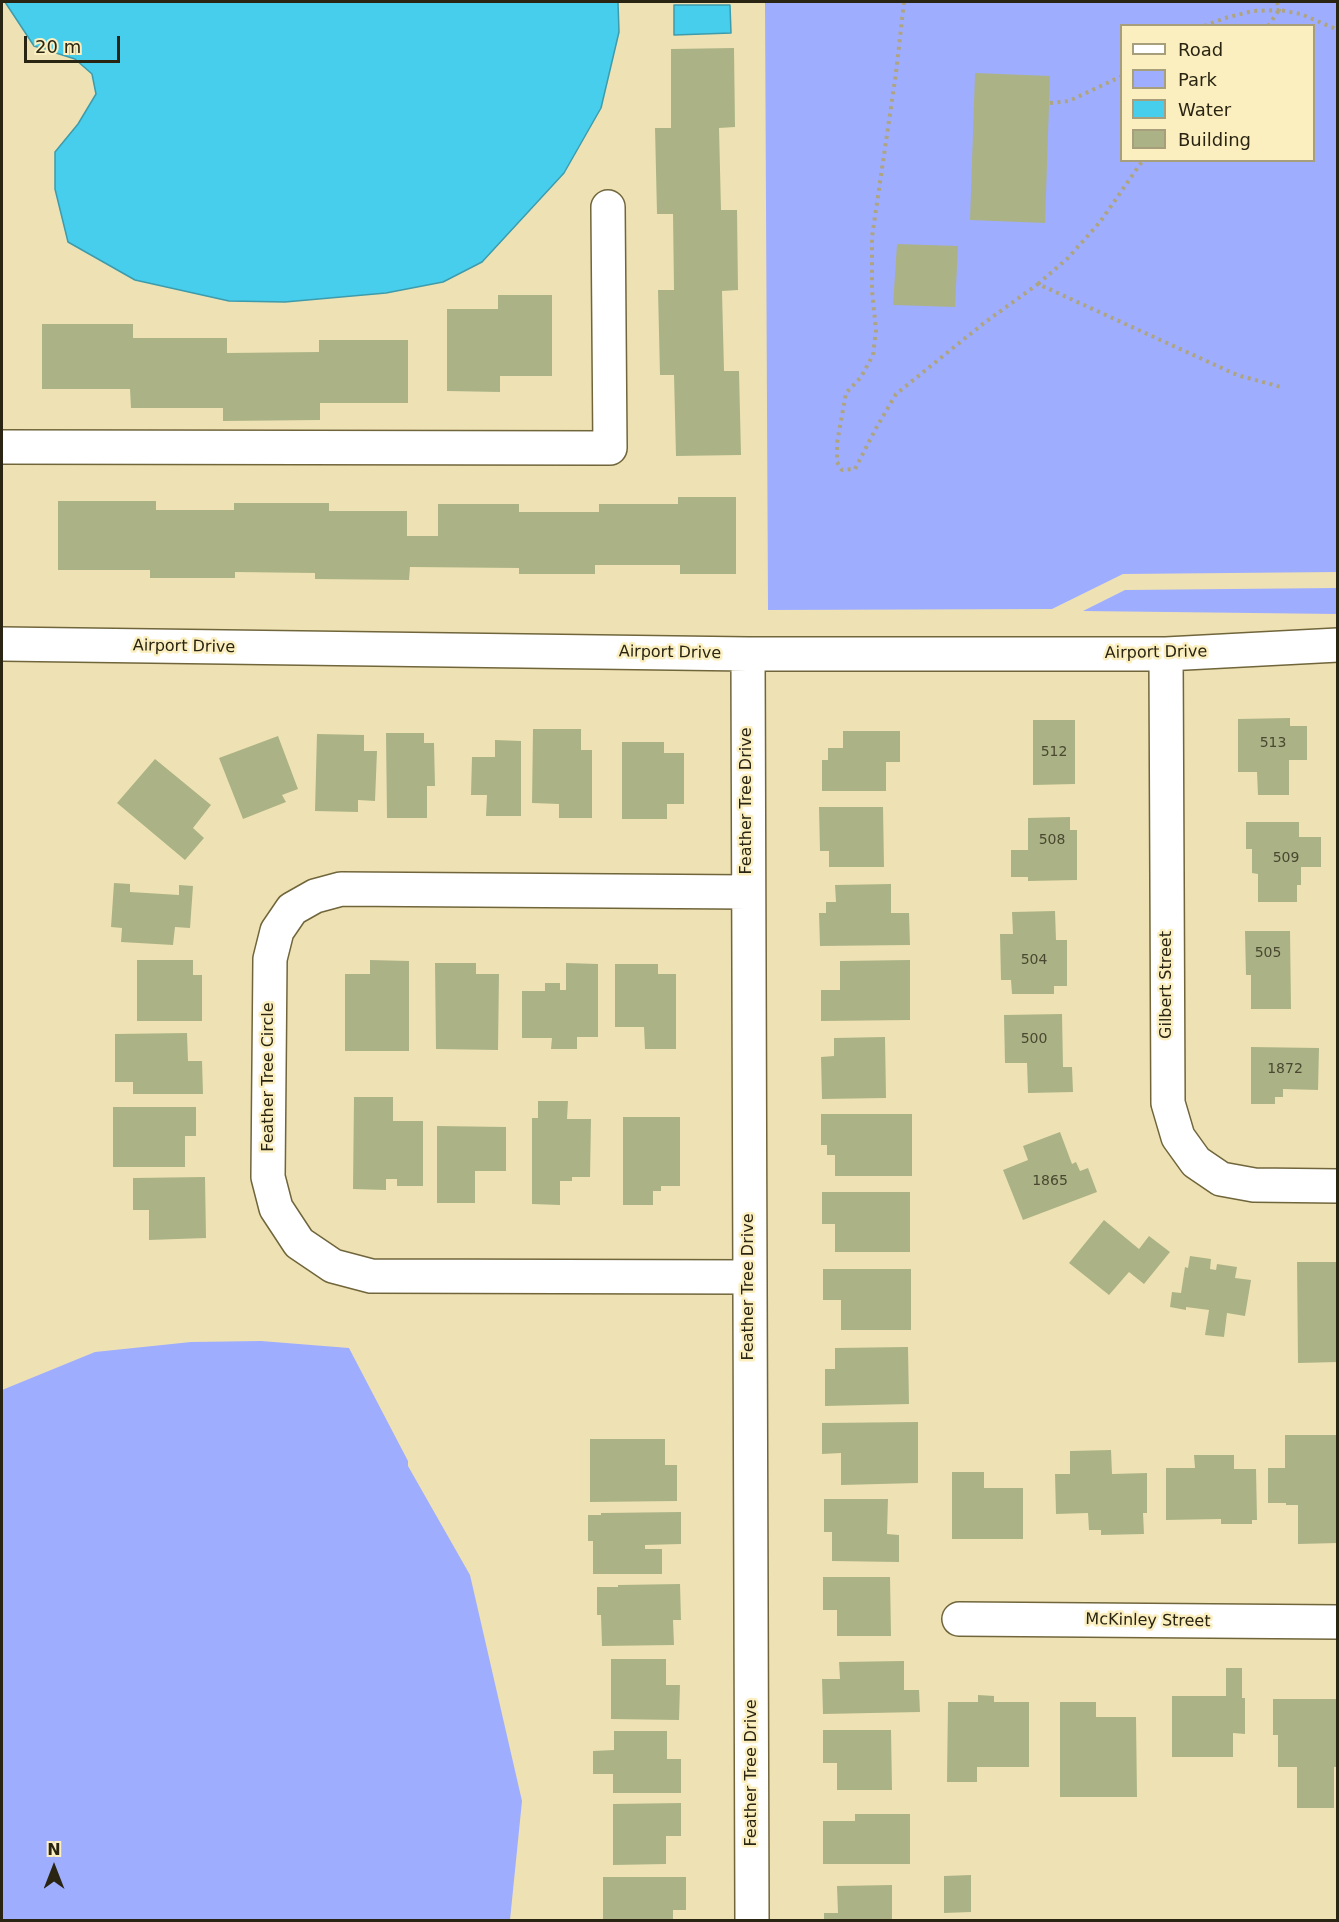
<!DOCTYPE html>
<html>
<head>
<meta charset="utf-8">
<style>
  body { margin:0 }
  #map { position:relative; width:1339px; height:1922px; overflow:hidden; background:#eee2b4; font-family:"DejaVu Sans",sans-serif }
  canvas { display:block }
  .frame { position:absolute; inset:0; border:3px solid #2a2513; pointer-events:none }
  .legend { position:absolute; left:1120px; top:24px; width:195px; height:138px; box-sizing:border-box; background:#fbefc0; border:2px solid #a79e7b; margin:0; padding:8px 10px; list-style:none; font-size:18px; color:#2a2513 }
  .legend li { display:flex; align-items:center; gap:12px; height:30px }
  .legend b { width:30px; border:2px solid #a79e7b }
  .north { position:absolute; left:24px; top:1838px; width:60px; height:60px; -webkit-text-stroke:4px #fbefc0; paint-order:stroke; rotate:0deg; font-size:16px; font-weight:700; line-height:24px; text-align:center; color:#2a2513 }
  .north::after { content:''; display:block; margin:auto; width:21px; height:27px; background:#2a2513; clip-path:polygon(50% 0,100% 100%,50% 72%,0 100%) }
  .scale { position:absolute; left:24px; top:36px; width:96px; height:27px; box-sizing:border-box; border:3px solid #2a2513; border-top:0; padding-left:8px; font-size:18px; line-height:21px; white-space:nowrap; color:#2a2513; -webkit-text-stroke:4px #fbefc0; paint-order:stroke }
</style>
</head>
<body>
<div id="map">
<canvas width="1339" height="1922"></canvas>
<div class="frame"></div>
<ul class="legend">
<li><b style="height:8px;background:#fff"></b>Road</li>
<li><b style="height:16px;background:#9fadff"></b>Park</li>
<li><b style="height:16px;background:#46ceec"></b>Water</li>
<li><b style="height:16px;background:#abb386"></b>Building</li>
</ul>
<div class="north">N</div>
<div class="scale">20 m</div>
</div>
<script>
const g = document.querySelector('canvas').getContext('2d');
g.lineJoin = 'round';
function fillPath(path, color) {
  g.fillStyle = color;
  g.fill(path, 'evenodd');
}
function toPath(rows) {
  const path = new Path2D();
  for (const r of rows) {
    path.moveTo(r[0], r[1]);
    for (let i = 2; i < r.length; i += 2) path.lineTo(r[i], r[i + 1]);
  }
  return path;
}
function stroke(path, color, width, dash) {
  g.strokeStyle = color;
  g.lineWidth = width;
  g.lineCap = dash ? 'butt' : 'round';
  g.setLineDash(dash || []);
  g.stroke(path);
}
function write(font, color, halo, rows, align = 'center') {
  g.font = font + ' "DejaVu Sans",sans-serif';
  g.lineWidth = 5;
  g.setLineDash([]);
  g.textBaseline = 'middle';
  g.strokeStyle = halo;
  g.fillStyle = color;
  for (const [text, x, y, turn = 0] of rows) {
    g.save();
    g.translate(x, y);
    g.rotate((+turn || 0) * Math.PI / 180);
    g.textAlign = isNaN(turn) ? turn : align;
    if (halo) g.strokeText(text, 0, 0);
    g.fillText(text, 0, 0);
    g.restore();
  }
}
fillPath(toPath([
  [765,2,1337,2,1337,572,1123,574,1052,609,768,610],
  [1122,26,1314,26,1314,160,1122,160],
  [1337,588,1337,614,1083,611,1125,590],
  [261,1341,349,1348,408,1461,408,1466,470,1575,522,1801,510,1920,2,1920,2,1390,95,1352,191,1342]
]), '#9fadff');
const water = toPath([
  [5,2,618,2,619,32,601,108,564,173,482,262,443,282,386,293,285,302,229,301,135,280,68,242,55,189,55,152,78,124,96,94,92,74,75,59,34,46,5,2],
  [674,5,730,5,731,33,674,35,674,5]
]);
fillPath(water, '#46ceec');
stroke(water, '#3e9bab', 1.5);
fillPath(toPath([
  [734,48,735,127,719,128,721,210,737,210,738,290,722,291,724,371,739,371,741,455,676,456,674,375,660,375,658,290,674,290,673,214,657,214,655,128,671,128,671,49],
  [975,73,1050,76,1045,223,970,220],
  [897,244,958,246,955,307,893,305],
  [498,295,552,295,552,376,500,376,500,392,447,391,447,309,498,309],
  [42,324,133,324,133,338,227,338,227,353,319,352,319,340,408,340,408,403,320,403,320,420,223,421,223,408,131,408,130,389,42,389],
  [678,497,736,497,736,574,680,574,680,565,595,565,595,574,519,574,519,568,410,567,409,580,315,579,315,573,235,572,235,578,150,578,150,570,58,570,58,501,156,501,156,510,234,510,234,503,329,503,329,511,407,511,407,536,438,536,438,504,519,504,519,512,599,512,599,504,678,504],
  [1290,718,1290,726,1307,726,1307,760,1289,760,1289,795,1258,795,1257,772,1238,772,1238,719],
  [1033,720,1075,720,1075,784,1033,785],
  [533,729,581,729,581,750,592,750,592,818,559,818,559,804,532,803],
  [843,731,900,731,900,762,886,762,886,791,822,791,822,760,828,760,828,748,843,748],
  [386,733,424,733,424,743,434,743,435,786,427,786,427,818,387,818],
  [317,734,364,735,364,751,377,751,375,801,358,800,358,812,315,811],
  [278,736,298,789,282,795,286,802,243,819,219,758],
  [495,740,521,741,521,816,486,816,487,795,471,795,472,757,495,757],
  [622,742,664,742,664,753,684,753,684,804,667,804,667,819,622,819],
  [155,759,211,805,193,828,204,838,185,860,117,803],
  [819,807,883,807,884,867,829,867,829,851,820,851],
  [1070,817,1070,830,1077,830,1077,880,1028,881,1028,877,1011,877,1011,850,1028,850,1028,818],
  [1246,822,1299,822,1299,837,1321,837,1321,867,1301,867,1301,885,1297,885,1297,902,1258,902,1258,874,1252,873,1252,849,1246,849],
  [114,883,130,884,130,892,179,895,179,885,193,886,190,928,175,927,173,945,121,942,122,928,111,927],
  [891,884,891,913,909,913,910,945,820,946,819,913,826,913,826,902,836,902,835,885],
  [1055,911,1056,940,1067,940,1067,986,1054,986,1054,994,1012,994,1011,980,1001,980,1000,934,1013,934,1012,912],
  [1245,931,1290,931,1291,1009,1251,1009,1251,975,1246,975],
  [137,960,193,960,193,975,202,975,202,1021,137,1021],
  [370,960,409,961,409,1051,345,1051,345,974,370,974],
  [910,960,910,1020,821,1021,821,990,840,990,840,961],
  [435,963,476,963,476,974,499,974,498,1050,436,1049],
  [566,963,598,964,598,1037,577,1037,577,1049,551,1049,552,1038,522,1038,522,991,545,991,545,983,560,983,560,990,566,990],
  [615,964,658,964,658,974,676,974,676,1049,645,1049,644,1027,615,1027],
  [1062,1014,1063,1067,1072,1067,1073,1092,1028,1093,1027,1063,1005,1063,1004,1015],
  [187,1033,188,1061,202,1061,203,1094,133,1094,133,1082,115,1082,115,1034],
  [885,1037,886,1098,822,1099,821,1057,834,1056,834,1038],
  [1251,1047,1319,1048,1318,1090,1283,1089,1283,1097,1275,1097,1275,1104,1251,1104],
  [354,1097,393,1097,393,1121,423,1121,423,1186,397,1186,397,1179,386,1179,386,1190,353,1189],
  [538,1101,568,1101,567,1119,591,1119,590,1177,572,1177,572,1181,560,1181,560,1205,532,1204,532,1118,538,1118],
  [113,1107,196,1107,196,1136,185,1136,185,1167,113,1167],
  [821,1114,912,1114,912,1176,835,1176,835,1155,827,1155,827,1145,821,1145],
  [623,1117,680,1117,680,1186,661,1186,661,1191,653,1191,653,1205,623,1205],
  [437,1126,506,1127,506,1171,475,1171,475,1203,437,1203],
  [1060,1132,1072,1164,1076,1162,1080,1171,1088,1168,1097,1192,1023,1220,1003,1170,1028,1160,1023,1146],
  [205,1177,206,1238,149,1240,149,1210,133,1210,133,1178],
  [822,1192,910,1192,910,1252,835,1252,835,1224,822,1224],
  [1104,1220,1139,1249,1149,1236,1170,1252,1144,1284,1129,1272,1109,1295,1069,1263],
  [1190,1256,1211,1259,1210,1269,1216,1270,1217,1264,1237,1267,1235,1278,1251,1280,1245,1316,1227,1313,1224,1337,1205,1335,1209,1310,1186,1307,1186,1310,1170,1307,1172,1292,1181,1293,1185,1267,1188,1268],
  [1297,1262,1338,1262,1338,1362,1298,1363],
  [823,1269,911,1269,911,1330,841,1330,841,1300,823,1300],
  [908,1347,909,1404,825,1406,825,1369,835,1369,835,1348],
  [918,1422,918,1483,841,1485,841,1453,822,1454,822,1423],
  [1285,1435,1337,1435,1338,1543,1298,1544,1298,1505,1286,1505,1286,1503,1268,1503,1268,1468,1285,1468],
  [590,1439,665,1439,665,1465,677,1465,677,1501,590,1502],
  [1111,1450,1112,1474,1147,1473,1147,1513,1143,1513,1144,1534,1101,1535,1101,1530,1089,1530,1088,1513,1056,1514,1055,1474,1070,1474,1070,1451],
  [1194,1455,1234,1455,1234,1469,1256,1469,1257,1520,1252,1520,1252,1524,1221,1524,1221,1519,1166,1520,1166,1468,1195,1468],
  [952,1472,984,1472,984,1488,1023,1488,1023,1539,952,1539],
  [824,1499,888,1499,887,1534,899,1535,899,1562,832,1561,832,1532,824,1532],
  [681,1512,681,1544,645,1545,645,1549,662,1549,662,1574,593,1574,593,1541,588,1541,588,1515,601,1515,601,1513],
  [823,1577,890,1577,891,1636,837,1636,837,1610,823,1610],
  [680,1584,681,1620,673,1620,674,1645,602,1646,601,1615,597,1615,597,1587,618,1587,618,1585],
  [611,1659,666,1659,666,1685,680,1685,679,1720,611,1719],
  [904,1661,904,1690,919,1690,920,1712,823,1714,822,1679,840,1679,839,1662],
  [1226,1668,1242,1668,1242,1698,1245,1698,1245,1734,1233,1733,1233,1757,1172,1757,1172,1696,1226,1696],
  [978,1695,994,1696,994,1702,1029,1702,1029,1767,977,1767,977,1782,947,1782,948,1702,978,1702],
  [1273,1699,1338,1699,1338,1767,1334,1767,1334,1808,1297,1808,1297,1767,1278,1767,1278,1735,1273,1735],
  [1060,1702,1096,1702,1096,1717,1136,1717,1137,1797,1060,1797],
  [823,1730,891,1730,892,1790,837,1790,837,1763,823,1763],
  [614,1731,667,1731,667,1759,681,1759,681,1793,613,1793,613,1774,593,1774,593,1751,614,1750],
  [681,1803,681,1836,666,1836,666,1864,613,1865,613,1804],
  [855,1814,910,1814,910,1864,823,1864,823,1821,855,1821],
  [971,1875,971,1912,944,1913,944,1876],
  [603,1877,686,1877,686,1910,673,1910,673,1920,603,1920],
  [892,1885,892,1920,824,1920,824,1913,838,1913,837,1886]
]), '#abb386');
const minor = toPath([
  [2,447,610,448,608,207],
  [2,644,748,654,1166,654,1338,645],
  [748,654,752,1920],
  [1166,654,1168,1103,1178,1137,1196,1162,1221,1179,1254,1185,1338,1186],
  [747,892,341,889,315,896,292,909,277,931,270,959,268,1177,276,1208,299,1243,333,1266,371,1276,749,1277],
  [959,1619,1338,1622]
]);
stroke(minor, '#70653b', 36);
stroke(toPath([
  [904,2,896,73,872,237,872,291,876,330,873,355,861,377,846,393,837,443,837,462,842,470,855,469,875,430,896,394,984,323,1038,284,1237,375,1281,387],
  [1204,26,1225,18,1253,11,1279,10,1277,2],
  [1268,26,1279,10,1301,14,1338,30],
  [1050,103,1069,101,1122,76],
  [1038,284,1068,258,1100,222,1143,160]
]), '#aea47f', 4, [3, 4.5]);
stroke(minor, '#fff', 33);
write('14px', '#4a4830', null, [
  ["513",1273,743],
  ["512",1054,752],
  ["508",1052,840],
  ["509",1286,858],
  ["505",1268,953],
  ["504",1034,960],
  ["500",1034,1039],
  ["1872",1285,1069],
  ["1865",1050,1181]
]);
write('16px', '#2a2513', '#fbefc0', [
  ["Airport Drive",184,647,1],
  ["Airport Drive",670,653,1],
  ["Airport Drive",1156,653,-1],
  ["Feather Tree Drive",747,801,-90],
  ["Gilbert Street",1167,985,-90],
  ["Feather Tree Circle",269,1077,-90],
  ["Feather Tree Drive",749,1287,-90],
  ["McKinley Street",1148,1621,1],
  ["Feather Tree Drive",752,1773,-90]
]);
</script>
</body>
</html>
